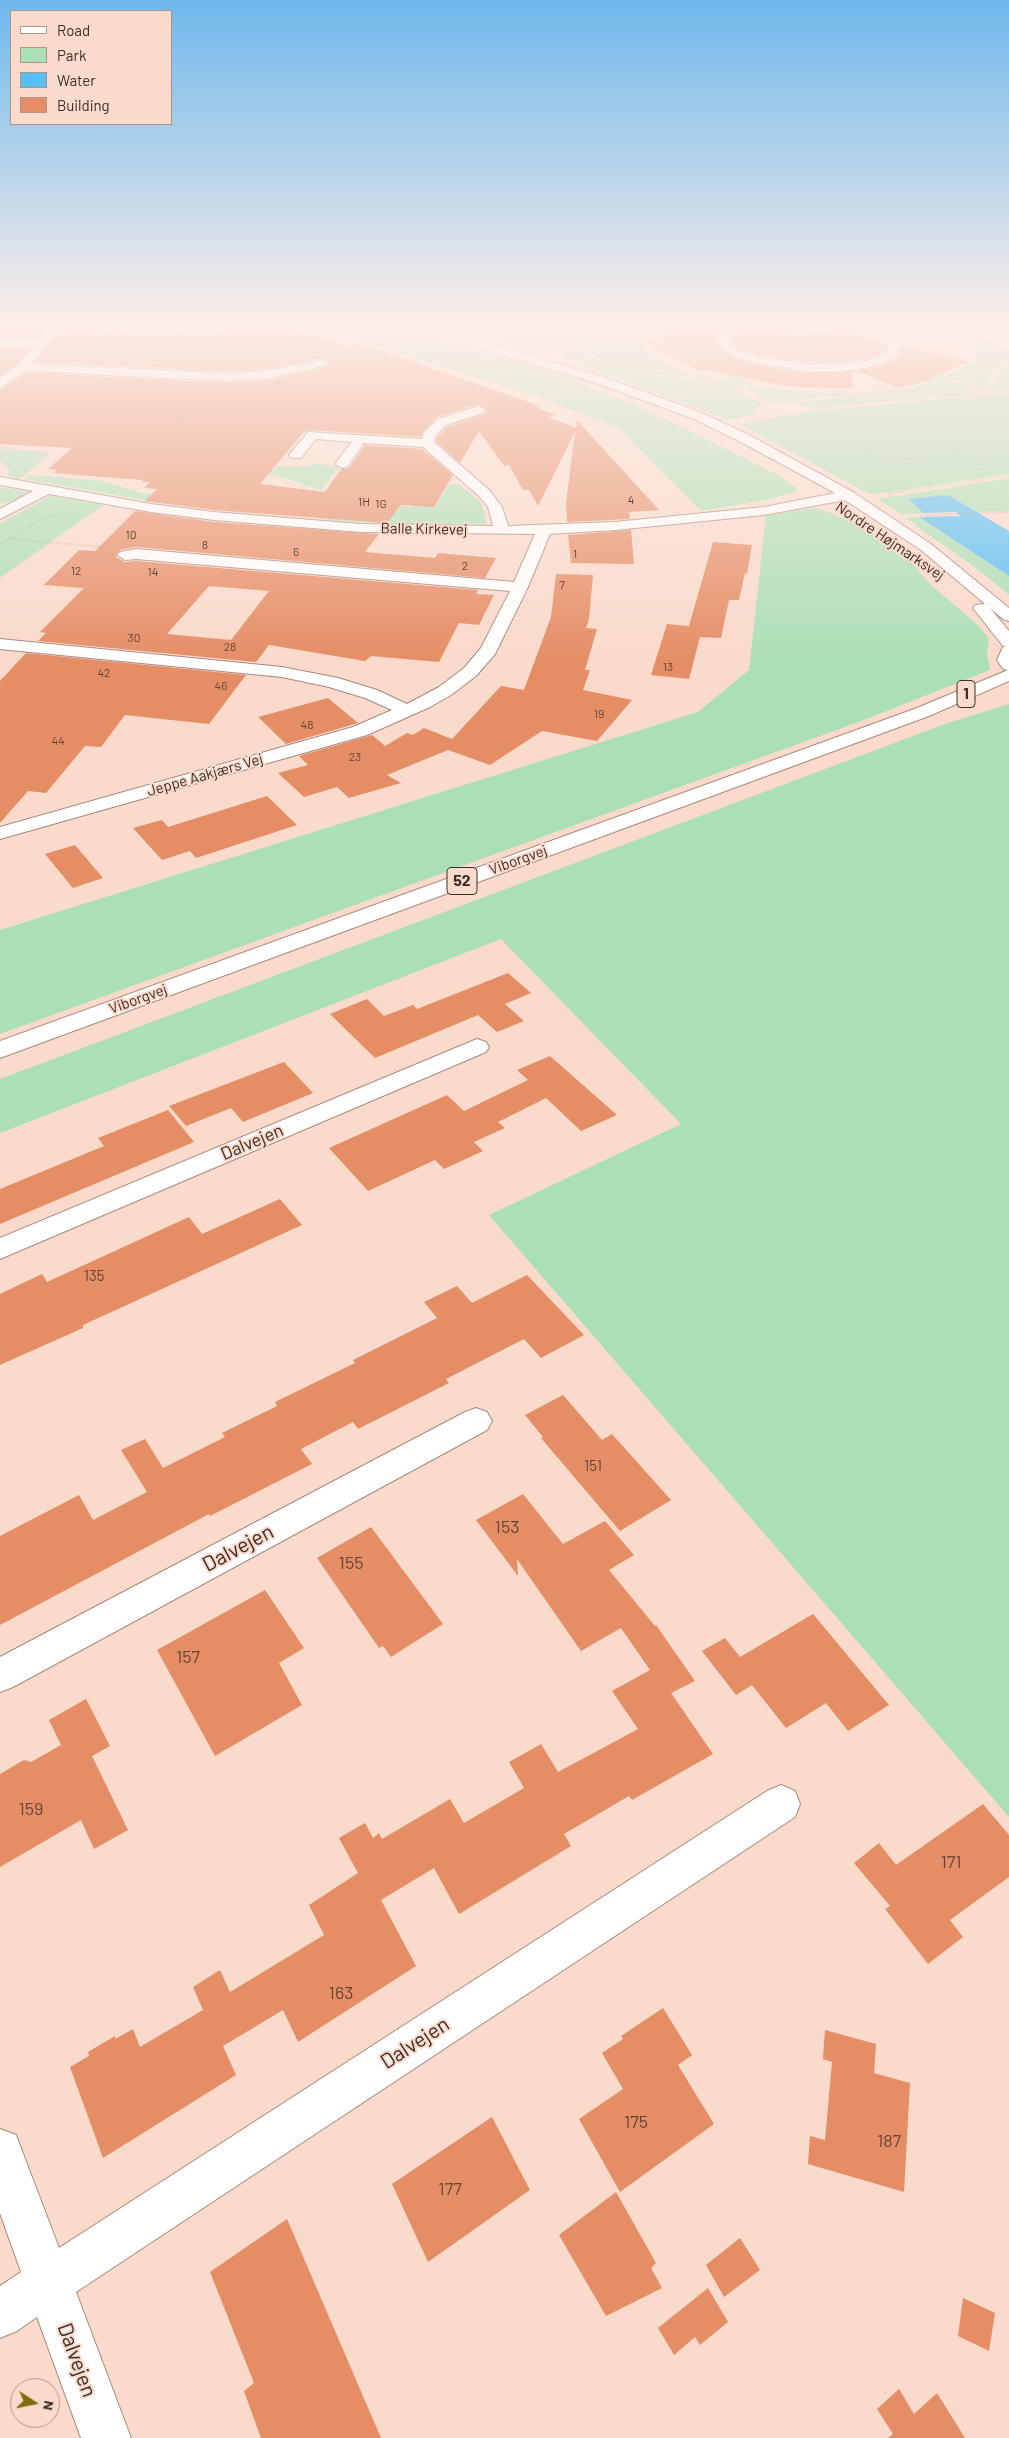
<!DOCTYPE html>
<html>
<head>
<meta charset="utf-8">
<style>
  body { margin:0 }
  #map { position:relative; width:1009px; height:2438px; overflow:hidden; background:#fadacb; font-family:Barlow,sans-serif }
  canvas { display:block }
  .legend { position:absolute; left:10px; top:10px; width:162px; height:115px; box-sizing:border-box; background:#fadacb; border:1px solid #ae958a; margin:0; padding:6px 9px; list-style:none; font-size:15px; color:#3b2e29 }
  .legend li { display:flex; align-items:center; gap:10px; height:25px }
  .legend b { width:25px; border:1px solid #ae958a }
  .north { position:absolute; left:10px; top:2378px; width:50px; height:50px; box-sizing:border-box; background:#fadacb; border:1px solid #ae958a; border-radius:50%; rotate:101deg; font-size:14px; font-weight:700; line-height:20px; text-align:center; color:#3b2e29 }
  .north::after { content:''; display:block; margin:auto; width:18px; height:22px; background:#826c07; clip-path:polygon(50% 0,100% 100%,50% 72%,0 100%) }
</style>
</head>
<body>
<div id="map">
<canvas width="1009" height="2438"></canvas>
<ul class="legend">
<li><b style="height:6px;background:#fff"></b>Road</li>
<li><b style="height:14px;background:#abdfb5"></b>Park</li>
<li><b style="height:14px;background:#58bff3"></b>Water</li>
<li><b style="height:14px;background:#e58d65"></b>Building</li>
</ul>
<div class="north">N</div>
</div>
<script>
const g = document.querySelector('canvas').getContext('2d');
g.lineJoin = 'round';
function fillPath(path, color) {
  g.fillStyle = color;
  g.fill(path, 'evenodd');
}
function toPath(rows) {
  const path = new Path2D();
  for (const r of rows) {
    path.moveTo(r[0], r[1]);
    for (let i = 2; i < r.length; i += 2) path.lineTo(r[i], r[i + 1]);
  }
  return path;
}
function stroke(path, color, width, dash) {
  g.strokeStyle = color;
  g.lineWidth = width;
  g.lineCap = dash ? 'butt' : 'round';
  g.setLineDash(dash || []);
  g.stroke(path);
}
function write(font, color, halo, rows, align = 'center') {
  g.font = font + ' Barlow,sans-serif';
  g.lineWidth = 4;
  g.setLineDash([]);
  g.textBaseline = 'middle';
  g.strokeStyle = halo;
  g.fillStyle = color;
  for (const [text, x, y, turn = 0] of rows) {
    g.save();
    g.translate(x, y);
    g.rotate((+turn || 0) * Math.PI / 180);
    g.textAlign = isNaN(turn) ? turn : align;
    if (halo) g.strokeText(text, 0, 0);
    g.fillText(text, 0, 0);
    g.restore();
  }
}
fillPath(toPath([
  [300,322,380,322,559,375,613,396,678,425,776,474,797,489,795,492,767,500,701,511,619,428,533,395],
  [498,322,618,322,617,328,612,333,587,345,542,353,475,334,488,325],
  [623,322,658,322,655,325,708,330,645,330,622,327],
  [622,329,644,331,643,337,647,349,681,372,717,380,729,377,749,366,749,374,742,385,736,388,694,377,656,374,607,362,594,355,590,348,595,343],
  [963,332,975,333,1009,352,1009,363,997,365,993,368,988,386,978,390,970,384,893,363,946,375,977,361,974,343,963,334,909,338],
  [586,347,591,357,603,362,656,376,697,380,729,387,762,403,753,413,733,420,728,420,562,357,565,355,563,353,566,351],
  [766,366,773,367,750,386,813,393,850,393,883,391,929,384,890,368,919,372,967,385,973,391,920,395,853,394,813,398,797,402,770,402,746,390,754,371],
  [1009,366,1009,389,1004,391,811,408,794,404,844,397,928,396,982,391,989,388,995,382,1000,368],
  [1009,393,1009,474,884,493,869,494,740,424,812,411],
  [0,449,51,452,20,479,7,476,10,470,0,461],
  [312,463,339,467,321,490,261,471,273,471,278,466,309,467],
  [30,475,103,481,142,493,203,498,269,513,236,512,137,499,25,479],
  [1009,478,1009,511,978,512,948,495,910,500,923,513,902,514,877,499],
  [449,484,459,484,481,503,487,524,403,524,334,521,310,516,335,507,396,512,402,506,411,507,413,503,436,505],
  [0,487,29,492,16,500,0,504],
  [51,496,103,505,0,578,0,523],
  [818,508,853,522,905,555,930,584,979,626,989,639,987,654,990,670,864,720,0,1034,0,930,698,712,749,670,766,515],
  [919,517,1009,576,1009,595,980,571,905,518],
  [1009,704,1009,1817,489,1215,681,1124,501,939,0,1133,0,1079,945,724]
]), '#abdfb5');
fillPath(toPath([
  [948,495,1009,531,1009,576,919,517,960,516,956,512,923,513,909,499]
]), '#58bff3');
fillPath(toPath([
  [10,322,50,322,39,339,0,339,0,334],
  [150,322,270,322,347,346,356,344,371,347,540,406,535,407,556,415,548,417,576,428,577,420,659,510,629,512,630,519,567,522,566,503,575,432,538,506,529,490,523,490,509,465,504,466,479,431,460,463,436,441,437,437,447,427,485,414,487,410,478,404,437,417,423,431,421,437,308,430,304,432,260,484,325,492,341,469,349,468,365,445,422,449,453,475,434,507,401,505,387,523,214,510,145,501,157,489,144,488,150,482,142,482,143,480,54,473,57,470,48,469,72,448,0,444,0,390,26,373,228,383,271,380,327,367,331,363,323,358,271,368,228,371,35,362,59,331,225,333,232,329,225,323],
  [672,322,732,323,725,326,715,337,719,347,730,357,754,365,810,374,851,372,853,388,791,387,702,369,699,371,639,339,661,338,659,336],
  [790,322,798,334,855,328,861,330,860,337,888,344,886,352,864,360,810,362,756,355,740,349,731,342,731,338,735,333,759,323],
  [903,347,968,362,920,383,898,388,857,371,871,369,897,359],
  [0,349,30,349,17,364,0,376],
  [135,511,214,522,379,534,365,552,435,558,438,553,496,558,485,578,136,547,120,550,116,554,116,557,125,562,136,561,478,590,476,594,494,595,479,625,459,623,439,662,371,656,365,661,269,645,256,662,38,641,46,633,40,632,84,588,44,585,79,550,95,551],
  [209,586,269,591,231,640,167,634],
  [631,530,634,564,571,563,568,535],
  [713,542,752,545,747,574,745,573,739,600,729,600,721,638,700,637,689,679,651,675,667,624,689,626],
  [556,574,593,575,589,619,586,628,597,629,585,670,590,670,583,690,632,700,597,741,542,731,490,765,448,750,387,775,401,783,349,798,337,787,304,797,278,773,308,765,299,756,372,735,385,746,407,733,413,735,424,728,452,739,501,686,524,690,551,617],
  [26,653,246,675,209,724,125,715,101,747,85,746,46,793,28,791,0,823,0,681],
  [328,698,358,723,286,744,258,717],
  [267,796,297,825,196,858,190,851,162,860,133,828,162,820,168,827],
  [75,845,103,878,73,888,45,854],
  [508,973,531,993,505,1004,524,1021,497,1032,478,1015,375,1058,330,1014,367,999,384,1016,413,1005,417,1009],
  [550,1056,617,1115,581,1131,546,1098,498,1122,505,1128,474,1142,483,1151,444,1169,435,1160,368,1191,329,1148,447,1095,464,1111,528,1080,517,1070],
  [284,1062,313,1093,243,1122,231,1108,186,1126,169,1106],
  [168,1110,194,1142,0,1224,0,1189,104,1146,98,1138],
  [280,1199,302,1225,83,1325,83,1328,0,1365,0,1294,42,1274,47,1282,189,1217,202,1234],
  [527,1275,584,1335,541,1358,524,1339,446,1379,449,1383,358,1429,353,1422,301,1449,312,1464,210,1516,209,1514,0,1625,0,1536,79,1495,93,1520,147,1492,121,1450,145,1439,163,1468,225,1437,222,1433,277,1406,275,1402,355,1363,353,1360,437,1318,424,1302,457,1286,472,1303],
  [563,1395,602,1440,612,1434,671,1500,620,1531,541,1438,543,1437,525,1415],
  [523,1494,563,1544,605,1521,634,1555,609,1570,655,1626,656,1625,695,1681,671,1693,713,1754,632,1800,629,1796,564,1834,571,1846,459,1914,434,1868,381,1900,416,1966,298,2042,283,2010,223,2046,236,2075,103,2158,70,2067,89,2056,88,2052,115,2036,115,2039,133,2029,140,2047,203,2010,193,1987,220,1970,230,1992,324,1935,309,1905,358,1873,339,1838,365,1823,373,1838,379,1833,382,1839,450,1799,464,1823,524,1788,509,1762,541,1744,558,1772,638,1729,612,1691,650,1670,621,1628,581,1651,517,1559,518,1576,476,1520],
  [371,1527,443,1624,391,1657,383,1646,379,1648,317,1558],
  [265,1590,304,1648,279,1663,302,1705,215,1756,157,1650],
  [813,1614,889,1705,848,1731,826,1703,786,1728,752,1685,736,1695,702,1651,725,1638,740,1657],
  [86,1699,110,1746,92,1756,128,1830,94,1849,81,1820,0,1867,0,1774,24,1760,31,1762,61,1745,49,1720],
  [983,1804,1009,1835,1009,1877,950,1920,963,1937,928,1964,885,1909,890,1906,854,1863,879,1843,896,1865],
  [663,2008,692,2055,678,2065,714,2124,620,2192,579,2119,623,2089,602,2053,623,2039,621,2036],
  [825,2030,876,2044,874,2073,910,2083,904,2192,808,2164,810,2136,825,2140,832,2062,823,2059],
  [492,2117,530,2190,428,2262,392,2184],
  [616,2192,656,2263,651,2268,662,2288,606,2316,559,2235],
  [287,2219,381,2438,261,2438,244,2391,254,2383,210,2272],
  [740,2238,760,2270,724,2297,706,2265],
  [708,2288,728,2322,700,2345,695,2337,674,2355,658,2328],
  [963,2298,995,2313,989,2351,958,2336],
  [899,2389,914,2414,937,2393,965,2438,888,2438,893,2434,877,2409]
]), '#e58d65');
const minor = toPath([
  [52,322,225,325,230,328,225,331,58,329,47,346,31,364,228,373,271,370,323,360,329,363,327,365,271,378,228,381,25,371,0,388,0,378,18,365,34,347,0,347,0,341,40,341,52,322],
  [398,322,414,322,604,377,702,413,749,435,853,492,931,544,1009,608,1009,621,1003,619,990,608,1009,631,1009,647,1003,646,973,608,975,605,985,604,921,550,845,500,764,515,615,530,550,534,528,587,495,654,476,676,451,695,430,707,367,735,0,839,0,827,353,727,392,710,365,698,329,687,282,677,0,649,0,639,282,667,338,678,377,690,407,704,439,687,464,668,481,648,510,591,136,559,125,560,117,555,120,552,136,549,514,582,535,534,361,532,214,520,151,512,49,494,0,519,0,509,33,491,0,485,0,477,151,504,214,512,361,524,493,526,488,507,480,497,423,447,364,443,347,467,342,468,335,464,352,442,316,439,301,458,291,458,289,455,308,432,422,439,424,432,438,419,479,406,485,410,483,413,446,425,435,436,434,442,490,491,502,507,508,526,615,522,764,507,835,493,739,441,694,419,596,383,399,324,398,322],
  [741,322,757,322,734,331,729,337,729,343,739,351,756,357,810,364,864,362,887,353,890,344,887,338,874,331,845,324,844,322,862,322,882,327,894,333,963,326,959,322,972,322,1009,343,1009,351,972,331,899,339,902,344,896,357,870,367,840,372,810,372,754,363,731,355,720,346,717,336,726,327,741,322],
  [477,1039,486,1042,489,1047,486,1052,0,1259,0,1238,477,1039],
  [476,1408,487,1412,492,1421,487,1430,13,1687,0,1692,0,1657,465,1412,476,1408],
  [781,1785,795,1791,800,1804,795,1817,76,2292,131,2438,81,2438,37,2317,17,2331,0,2338,0,2286,21,2272,0,2213,0,2129,16,2135,59,2248,767,1791,781,1785]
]);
const major = toPath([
  [1009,646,1009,681,929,716,0,1058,0,1041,917,708,1008,670,1003,669,997,660,1003,647,1009,646]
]);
stroke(minor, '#a6887b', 2);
stroke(major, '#a6887b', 2);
stroke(toPath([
  [799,322,808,336,807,342],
  [486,325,494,322],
  [619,328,703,332],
  [764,338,808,341,820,345],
  [571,348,588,347],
  [592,355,588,347,615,332,621,322],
  [907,370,970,385,976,391],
  [652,374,696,379,728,386,768,403,786,404,841,396,919,395,976,391,989,387,993,382,995,369,1000,366],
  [736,389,743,386,749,379],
  [156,414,147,416,138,422,142,425,166,428,183,424,184,420],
  [750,416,768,403],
  [181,418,229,412,253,413],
  [755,418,879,401,981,395,1009,390],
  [26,424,105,429,125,418,146,411],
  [775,428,887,433,918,438,992,463],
  [791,437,847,446,882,457,921,460,943,467,985,464,1009,467],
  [130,445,176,447,192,452,202,449,223,450,205,468,116,462,111,467,87,465,99,454,113,448,130,445],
  [0,446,35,417,82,406,124,406,177,418,220,432,239,428,253,413],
  [0,448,54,452,38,466],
  [273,456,258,472,310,491],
  [100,477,111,467],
  [899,492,1009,476]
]), '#ac9489', 1, [0.5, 2]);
stroke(toPath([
  [888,494,907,491],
  [920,515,1009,512],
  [9,539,103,547],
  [0,544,51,515]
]), '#ac9489', 2, [0.5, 2]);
fillPath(minor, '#fff');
fillPath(major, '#fff');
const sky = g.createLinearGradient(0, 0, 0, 663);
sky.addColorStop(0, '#6eb8ec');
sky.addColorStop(0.49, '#fdeee8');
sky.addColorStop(1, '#fdeee800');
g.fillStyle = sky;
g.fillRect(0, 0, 1009, 663);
write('12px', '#664638', null, [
  ["4",631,500],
  ["1H",364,502],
  ["1G",381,504],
  ["10",131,535],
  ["8",205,545],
  ["6",296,552],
  ["1",575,554],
  ["2",465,566],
  ["12",76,571],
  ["14",153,572],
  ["7",562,585],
  ["30",134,638],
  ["28",230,647],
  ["13",668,667],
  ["42",104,673],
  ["46",221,686],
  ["19",599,714],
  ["48",307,725],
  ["44",58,741],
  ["23",355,757]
]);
write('15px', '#3b2e29', '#fadacb', [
  ["Balle Kirkevej",424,529,1],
  ["Nordre Højmarksvej",890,541,34],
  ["Jeppe Aakjærs Vej",205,775,-16],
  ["Viborgvej",518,860,-20],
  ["Viborgvej",138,999,-20]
]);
write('15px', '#664638', null, [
  ["135",94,1276],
  ["151",593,1466]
]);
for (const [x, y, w] of [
  [966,694,18],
  [462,881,30]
]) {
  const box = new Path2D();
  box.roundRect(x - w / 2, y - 13.5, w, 27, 4);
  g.fillStyle = '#fadacb';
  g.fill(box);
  stroke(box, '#3b2e29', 1);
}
write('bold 16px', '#3b2e29', null, [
  ["1",966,694],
  ["52",462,881]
]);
write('18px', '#3b2e29', '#fadacb', [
  ["Dalvejen",252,1142,-23]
]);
write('18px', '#664638', null, [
  ["153",507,1527],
  ["155",351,1563],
  ["157",188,1657],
  ["159",31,1809],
  ["171",951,1862],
  ["163",341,1993],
  ["175",636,2122],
  ["187",889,2141],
  ["177",450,2189]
]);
write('21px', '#3b2e29', '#fadacb', [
  ["Dalvejen",238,1548,-28],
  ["Dalvejen",415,2043,-33],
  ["Dalvejen",77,2360,70]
]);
</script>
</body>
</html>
